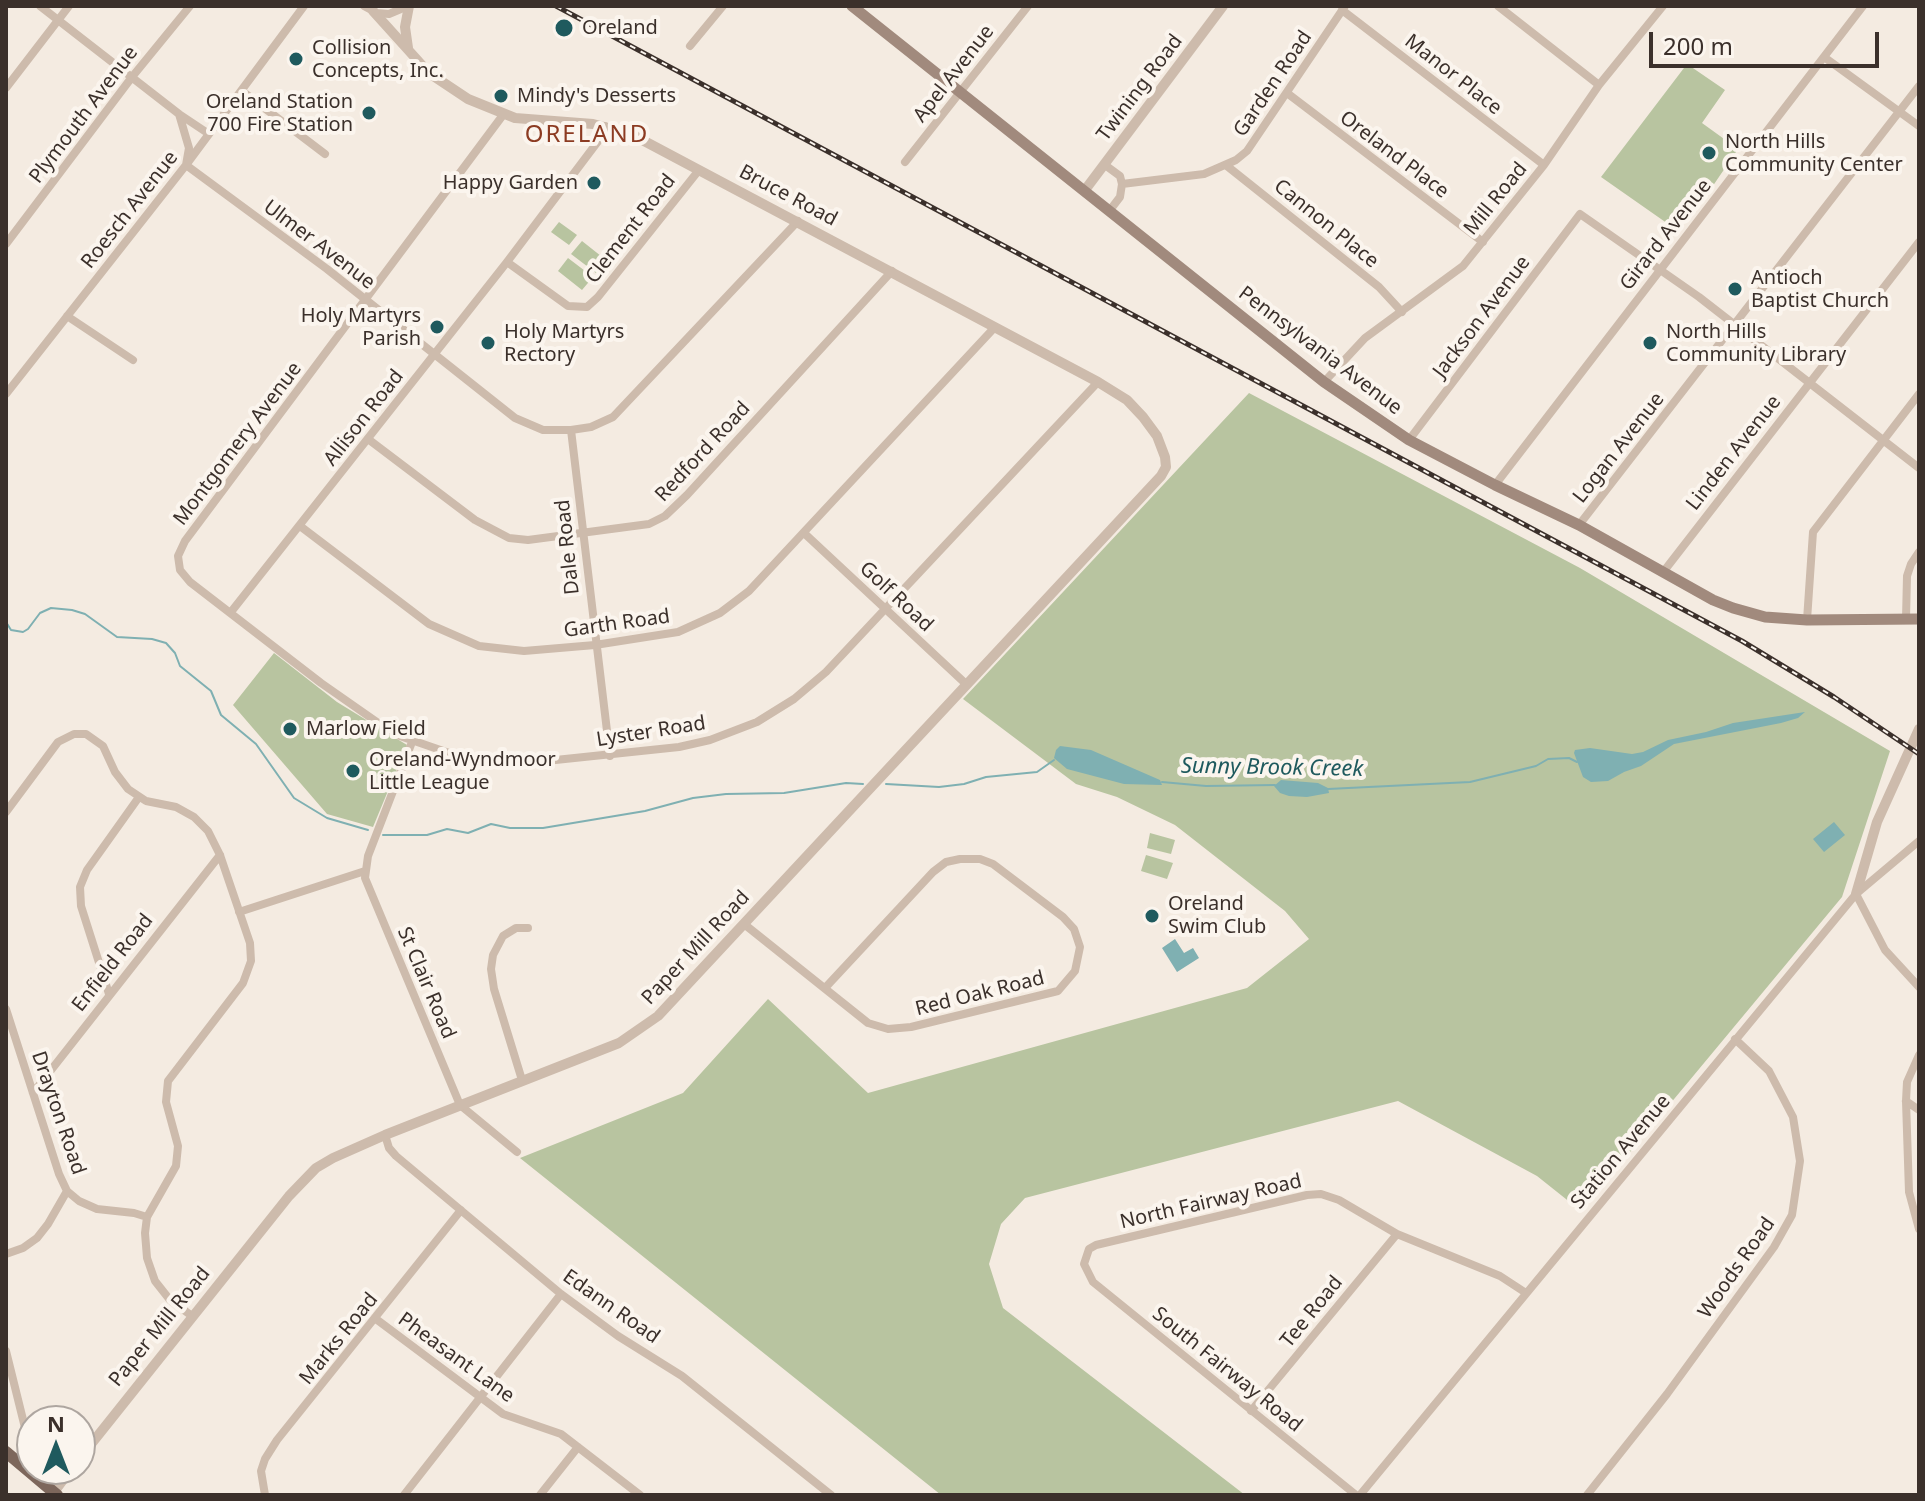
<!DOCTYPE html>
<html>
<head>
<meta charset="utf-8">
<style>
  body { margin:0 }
  #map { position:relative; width:1925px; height:1501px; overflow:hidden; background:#f4ebe1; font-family:"Noto Sans",sans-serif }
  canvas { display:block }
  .frame { position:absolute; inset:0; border:8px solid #3b302b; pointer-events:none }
  .north { position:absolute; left:16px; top:1405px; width:80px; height:80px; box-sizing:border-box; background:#fbf5ee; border:2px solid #aea6a0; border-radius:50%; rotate:0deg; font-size:22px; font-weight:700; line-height:32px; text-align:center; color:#3b302b }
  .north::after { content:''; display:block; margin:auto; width:28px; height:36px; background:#1f5a5e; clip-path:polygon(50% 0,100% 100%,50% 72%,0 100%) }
  .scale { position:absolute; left:1649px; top:32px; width:230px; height:36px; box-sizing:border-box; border:4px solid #3b302b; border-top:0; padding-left:10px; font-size:24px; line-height:28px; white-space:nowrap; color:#3b302b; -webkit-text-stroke:6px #fbf5ee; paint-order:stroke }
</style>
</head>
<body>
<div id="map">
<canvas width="1925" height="1501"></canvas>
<div class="frame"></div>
<div class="north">N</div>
<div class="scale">200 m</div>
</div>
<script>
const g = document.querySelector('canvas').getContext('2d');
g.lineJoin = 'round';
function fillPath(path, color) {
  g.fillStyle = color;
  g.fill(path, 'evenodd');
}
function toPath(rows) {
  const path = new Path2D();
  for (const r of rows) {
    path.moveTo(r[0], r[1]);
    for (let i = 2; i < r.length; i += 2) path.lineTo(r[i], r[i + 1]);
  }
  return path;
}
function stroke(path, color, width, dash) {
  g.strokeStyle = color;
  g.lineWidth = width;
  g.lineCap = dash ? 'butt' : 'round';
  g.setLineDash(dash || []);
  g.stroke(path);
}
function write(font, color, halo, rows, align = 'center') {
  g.font = font + ' "Noto Sans",sans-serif';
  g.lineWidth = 8;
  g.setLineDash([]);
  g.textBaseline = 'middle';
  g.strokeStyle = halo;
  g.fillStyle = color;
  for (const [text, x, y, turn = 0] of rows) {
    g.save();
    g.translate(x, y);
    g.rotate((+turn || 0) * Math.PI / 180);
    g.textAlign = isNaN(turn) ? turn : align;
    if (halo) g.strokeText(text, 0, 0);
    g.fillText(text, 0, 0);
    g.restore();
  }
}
fillPath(toPath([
  [1687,64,1725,90,1702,123,1738,149,1708,193,1699,187,1671,226,1601,177],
  [559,222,577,235,569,245,551,232],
  [582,241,606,260,596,273,571,254],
  [568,258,593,277,582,290,558,271],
  [1249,393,1580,568,1890,751,1842,897,1581,1211,1537,1176,1398,1101,1025,1198,1001,1224,989,1264,1003,1308,1245,1495,941,1495,520,1158,683,1093,768,999,868,1093,1247,988,1309,939,1285,911,1175,825,1117,797,1076,784,963,699],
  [274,653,337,702,407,745,373,827,327,814,233,705],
  [1150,833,1175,840,1171,854,1147,848],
  [1146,855,1173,863,1167,879,1141,871]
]), '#b8c4a0');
fillPath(toPath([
  [1805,712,1798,718,1781,723,1674,744,1641,766,1624,772,1608,781,1591,782,1583,777,1574,753,1575,750,1590,748,1632,754,1643,752,1668,740,1706,732,1733,723],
  [1060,746,1091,750,1160,780,1162,785,1124,784,1067,769,1054,758,1056,750],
  [1281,780,1318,783,1328,788,1329,793,1307,797,1289,796,1280,793,1274,786],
  [1834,822,1845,835,1824,852,1813,839],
  [1175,939,1184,953,1193,948,1199,958,1177,972,1162,948]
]), '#7fb0b2');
stroke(toPath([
  [6,622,11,630,23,632,28,629,40,613,51,608,72,610,85,614,117,637,152,639,166,643,175,653,180,666,211,691,221,715,256,744,294,798,327,818,368,830],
  [1162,782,1206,786,1275,785],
  [886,784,939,787,964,784,986,777,1037,772,1054,760],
  [1328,789,1470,782,1536,766,1548,759,1569,758,1577,762],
  [383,835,427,835,447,829,468,833,491,824,510,828,543,828,645,811,693,798,726,794,784,793,846,783,863,784]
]), '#7fb0b2', 2);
stroke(toPath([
  [40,6,179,114,209,134],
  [364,6,377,13,389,14,408,6],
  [1498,6,1599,85],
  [1342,10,1544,165],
  [690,46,723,6],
  [1824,57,1919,126],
  [6,88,69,6],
  [242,91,325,154],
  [1287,93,1483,242],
  [179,114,189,148,186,165,327,269,515,418,543,430,571,430,591,427,613,417,798,221],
  [503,115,185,541,178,556,180,570,190,582,321,683,394,734,455,755,527,763,679,747,710,740,757,722,794,699,826,672,1098,382],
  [905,162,1028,6],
  [1105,165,1120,176,1122,184,1120,197,1110,210],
  [1227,166,1379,287,1402,312],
  [1122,184,1204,174,1236,160,1247,151,1345,6],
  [6,244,132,77,190,6],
  [507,262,568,306,587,307,598,297,699,170],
  [67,316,133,360],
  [1324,382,1365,338,1463,266,1544,165,1599,85,1663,6],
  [6,394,186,165,304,6],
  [571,430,610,756],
  [368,439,475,520,509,538,528,540,649,524,665,516,687,495,892,271],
  [1409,440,1580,214,1699,297,1919,468],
  [1495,485,1863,6],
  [1579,525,1919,86],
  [300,526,429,624,479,646,524,651,595,645,678,632,720,613,749,591,995,327],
  [804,533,966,684],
  [1664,571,1919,242],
  [231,612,507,262,602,136,605,126],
  [1906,619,1907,576,1911,564,1919,552],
  [1807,620,1813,532,1919,394],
  [412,742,368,856,365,878,460,1105,517,1152],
  [6,812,58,742,74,734,86,734,103,746,115,772,128,789,146,801,176,807,194,817,208,831,220,855,250,943,251,961,243,983,168,1081,166,1102,178,1146,176,1166,147,1217,145,1233,147,1258,155,1281,170,1300,192,1316],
  [1856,894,1885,950,1919,987],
  [239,912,365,871],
  [744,924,868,1023,888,1029,911,1027,1058,991,1075,971,1080,947,1074,929,1063,917,993,864,980,859,960,859,946,862,933,872,825,988],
  [109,994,81,906,80,887,87,870,139,797],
  [6,1009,59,1174,67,1191,79,1201,97,1209,134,1213,147,1217],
  [1919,1055,1907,1082,1906,1101,1909,1192,1919,1229],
  [522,1080,494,989,491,969,493,955,503,936,516,928,528,928],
  [33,1093,220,855],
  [1906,1101,1919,1110],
  [385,1135,389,1148,396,1156,561,1294,618,1336,682,1376,831,1495],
  [6,1254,23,1248,37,1238,48,1224,67,1191],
  [376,1319,503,1414,561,1434,640,1495],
  [6,1351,32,1456],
  [1251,1411,1397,1234],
  [265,1495,261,1471,265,1459,277,1440,461,1210],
  [404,1495,561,1294],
  [540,1495,578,1447],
  [1356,1495,1093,1282,1084,1264,1089,1249,1096,1245,1307,1195,1321,1194,1339,1200,1397,1234,1500,1276,1526,1293],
  [1360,1495,1856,894,1919,841],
  [1587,1495,1667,1394,1774,1247,1792,1215,1800,1161,1793,1117,1769,1071,1735,1039]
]), '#cdbbac', 8);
stroke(toPath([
  [408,48,405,27,409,6],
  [1085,190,1223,6],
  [1856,894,1877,822,1919,729],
  [80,1458,289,1196,316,1168,333,1158,385,1135,619,1043,658,1016,1161,476,1166,467,1165,457,1157,436,1143,417,1127,400,1098,382,631,134,593,124,515,118,468,99,429,73,373,11],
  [54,1492,71,1469]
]), '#cdbbac', 10);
stroke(toPath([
  [852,6,1324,382,1409,440,1495,485,1579,525,1713,600,1733,608,1765,617,1807,620,1919,619]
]), '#a18a7d', 11);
stroke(toPath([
  [6,1452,57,1495]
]), '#7d675c', 12);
const rail = toPath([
  [556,6,1742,641,1834,697,1919,754]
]);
stroke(rail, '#3b302b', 5);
stroke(rail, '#fbf5ee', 2, [6]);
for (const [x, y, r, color] of [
  [564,28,10,"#1f5a5e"],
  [296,59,8,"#1f5a5e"],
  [501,96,8,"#1f5a5e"],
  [369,113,8,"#1f5a5e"],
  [1709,153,8,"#1f5a5e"],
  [594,183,8,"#1f5a5e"],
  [1735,289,8,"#1f5a5e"],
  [437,327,8,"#1f5a5e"],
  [488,343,8,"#1f5a5e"],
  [1650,343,8,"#1f5a5e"],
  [290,729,8,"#1f5a5e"],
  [353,771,8,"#1f5a5e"],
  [1152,916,8,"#1f5a5e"]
]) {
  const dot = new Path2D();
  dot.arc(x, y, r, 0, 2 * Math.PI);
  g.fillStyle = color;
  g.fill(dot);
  stroke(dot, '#fbf5ee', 3);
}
write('20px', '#3b302b', '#fbf5ee', [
  ["Oreland",582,28],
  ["Collision",312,48],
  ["Concepts, Inc.",312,71],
  ["Mindy's Desserts",517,96],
  ["Oreland Station",353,102,"right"],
  ["700 Fire Station",353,125,"right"],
  ["North Hills",1725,142],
  ["Community Center",1725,165],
  ["Happy Garden",578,183,"right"],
  ["Antioch",1751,278],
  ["Baptist Church",1751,301],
  ["Holy Martyrs",421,316,"right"],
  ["Parish",421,339,"right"],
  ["Holy Martyrs",504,332],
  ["Rectory",504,355],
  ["North Hills",1666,332],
  ["Community Library",1666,355],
  ["Marlow Field",306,729],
  ["Oreland-Wyndmoor",369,760],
  ["Little League",369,783],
  ["Oreland",1168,904],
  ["Swim Club",1168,927]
], 'left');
write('20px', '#3b302b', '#fbf5ee', [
  ["Apel Avenue",954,74,-52],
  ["Manor Place",1453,75,38],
  ["Garden Road",1273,84,-56],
  ["Twining Road",1140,88,-53],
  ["Plymouth Avenue",84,115,-53],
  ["Oreland Place",1394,155,37],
  ["Bruce Road",788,196,28],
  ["Mill Road",1496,199,-51],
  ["Roesch Avenue",130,210,-52],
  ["Cannon Place",1326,224,39],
  ["Clement Road",631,229,-52],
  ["Girard Avenue",1666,235,-52],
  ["Ulmer Avenue",319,245,37],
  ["Jackson Avenue",1482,317,-53],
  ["Pennsylvania Avenue",1320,351,37],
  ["Allison Road",364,418,-52],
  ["Montgomery Avenue",238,444,-53],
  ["Logan Avenue",1619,448,-52],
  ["Redford Road",703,452,-47],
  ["Linden Avenue",1734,453,-52],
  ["Dale Road",568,547,-96],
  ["Golf Road",896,597,43],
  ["Garth Road",617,624,-8],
  ["Lyster Road",651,732,-9],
  ["Paper Mill Road",696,948,-47],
  ["Enfield Road",113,963,-52],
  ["St Clair Road",426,983,67],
  ["Red Oak Road",980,994,-14],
  ["Drayton Road",58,1113,71],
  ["Station Avenue",1621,1152,-50],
  ["North Fairway Road",1211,1202,-13],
  ["Woods Road",1737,1268,-55],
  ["Edann Road",611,1307,35],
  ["Tee Road",1312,1312,-51],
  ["Paper Mill Road",160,1327,-51],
  ["Marks Road",339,1339,-51],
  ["Pheasant Lane",456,1358,36],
  ["South Fairway Road",1227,1370,39]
]);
write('italic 22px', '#1f5a5e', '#fbf5ee', [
  ["Sunny Brook Creek",1272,768,1]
]);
g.letterSpacing = '2px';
write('24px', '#8c3b22', '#fbf5ee', [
  ["ORELAND",587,135]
]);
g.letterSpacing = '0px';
</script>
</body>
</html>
